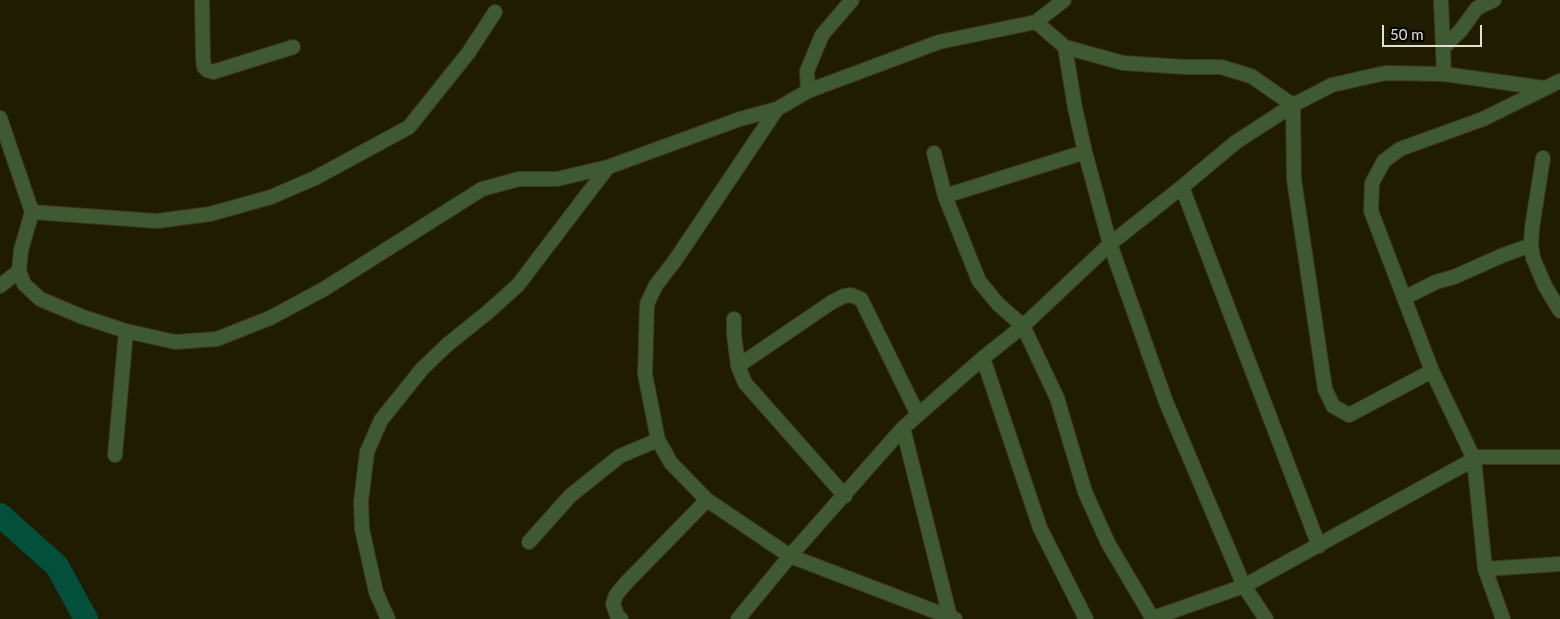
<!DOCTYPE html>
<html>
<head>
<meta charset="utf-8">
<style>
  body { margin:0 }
  #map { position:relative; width:1560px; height:619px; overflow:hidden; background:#1f1c02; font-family:Lato,sans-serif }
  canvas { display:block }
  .scale { position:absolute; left:1382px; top:25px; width:100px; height:22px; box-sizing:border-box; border:2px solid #e2e1d0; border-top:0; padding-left:6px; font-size:15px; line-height:18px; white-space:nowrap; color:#e2e1d0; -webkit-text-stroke:4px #070601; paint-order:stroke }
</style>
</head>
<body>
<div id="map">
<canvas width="1560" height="619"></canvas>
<div class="scale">50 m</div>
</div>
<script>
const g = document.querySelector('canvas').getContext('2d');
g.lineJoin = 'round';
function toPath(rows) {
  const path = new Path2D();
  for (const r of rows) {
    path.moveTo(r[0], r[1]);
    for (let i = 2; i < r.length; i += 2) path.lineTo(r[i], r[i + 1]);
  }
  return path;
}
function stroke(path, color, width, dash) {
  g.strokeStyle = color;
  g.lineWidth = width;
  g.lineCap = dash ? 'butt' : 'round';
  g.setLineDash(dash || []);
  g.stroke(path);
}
stroke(toPath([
  [0,515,57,566,86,619]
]), '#02503b', 24);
const minor = toPath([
  [202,0,203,58,204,67,207,70,213,72,293,47],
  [1441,0,1444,74],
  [1036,22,1065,47,1123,63,1185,67,1221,67,1251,76,1293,105,1294,179,1325,389,1333,406,1349,415,1432,371],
  [1065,47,1075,108,1085,152,1110,244,1166,402,1244,586,1266,619],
  [1444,47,1461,30,1477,8,1494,0],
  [808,91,807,71,822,35,852,0],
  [777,109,674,262,656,285,647,304,645,374,658,440,671,463,707,500,790,556,955,619],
  [0,118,32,212,21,250,19,271,24,284,40,299,83,317,126,331,175,342,217,339,270,318,324,289,482,189,519,179,557,179,608,167,740,119,777,109,808,91,939,42,1036,22,1064,0],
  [934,153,945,196,979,281,998,304,1023,326,1057,398,1085,492,1108,543,1153,619],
  [1543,158,1532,228,1531,245,1533,258,1545,286,1560,311],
  [1182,187,1319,546],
  [945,196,1085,152],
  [32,212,157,221,210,214,271,197,315,178,409,127,469,52,495,12],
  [0,286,19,271],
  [1404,298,1436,282,1454,277,1501,256,1531,245],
  [734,319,734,334,738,366,745,383,845,496],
  [983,358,1040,528,1086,619],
  [738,366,832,302,844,296,851,295,861,299,918,415],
  [903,428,950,617],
  [115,455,126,331],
  [529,542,570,496,620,456,658,440],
  [1485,569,1560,564],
  [1153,618,1244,586,1478,457,1560,457],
  [388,619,376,592,362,529,361,501,367,452,381,420,422,369,447,345,488,312,518,285,608,167],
  [621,619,617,615,613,604,616,595,625,584,707,500],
  [738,619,790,556,903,428,983,358,1023,326,1110,244,1182,187,1236,142,1293,105,1332,85,1385,73,1444,74,1544,88],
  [1503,619,1485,569,1474,459,1432,371,1371,211,1372,183,1384,161,1400,149,1483,119,1560,81]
]);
stroke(minor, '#3a381f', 16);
stroke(minor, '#3f5a32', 14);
</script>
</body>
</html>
